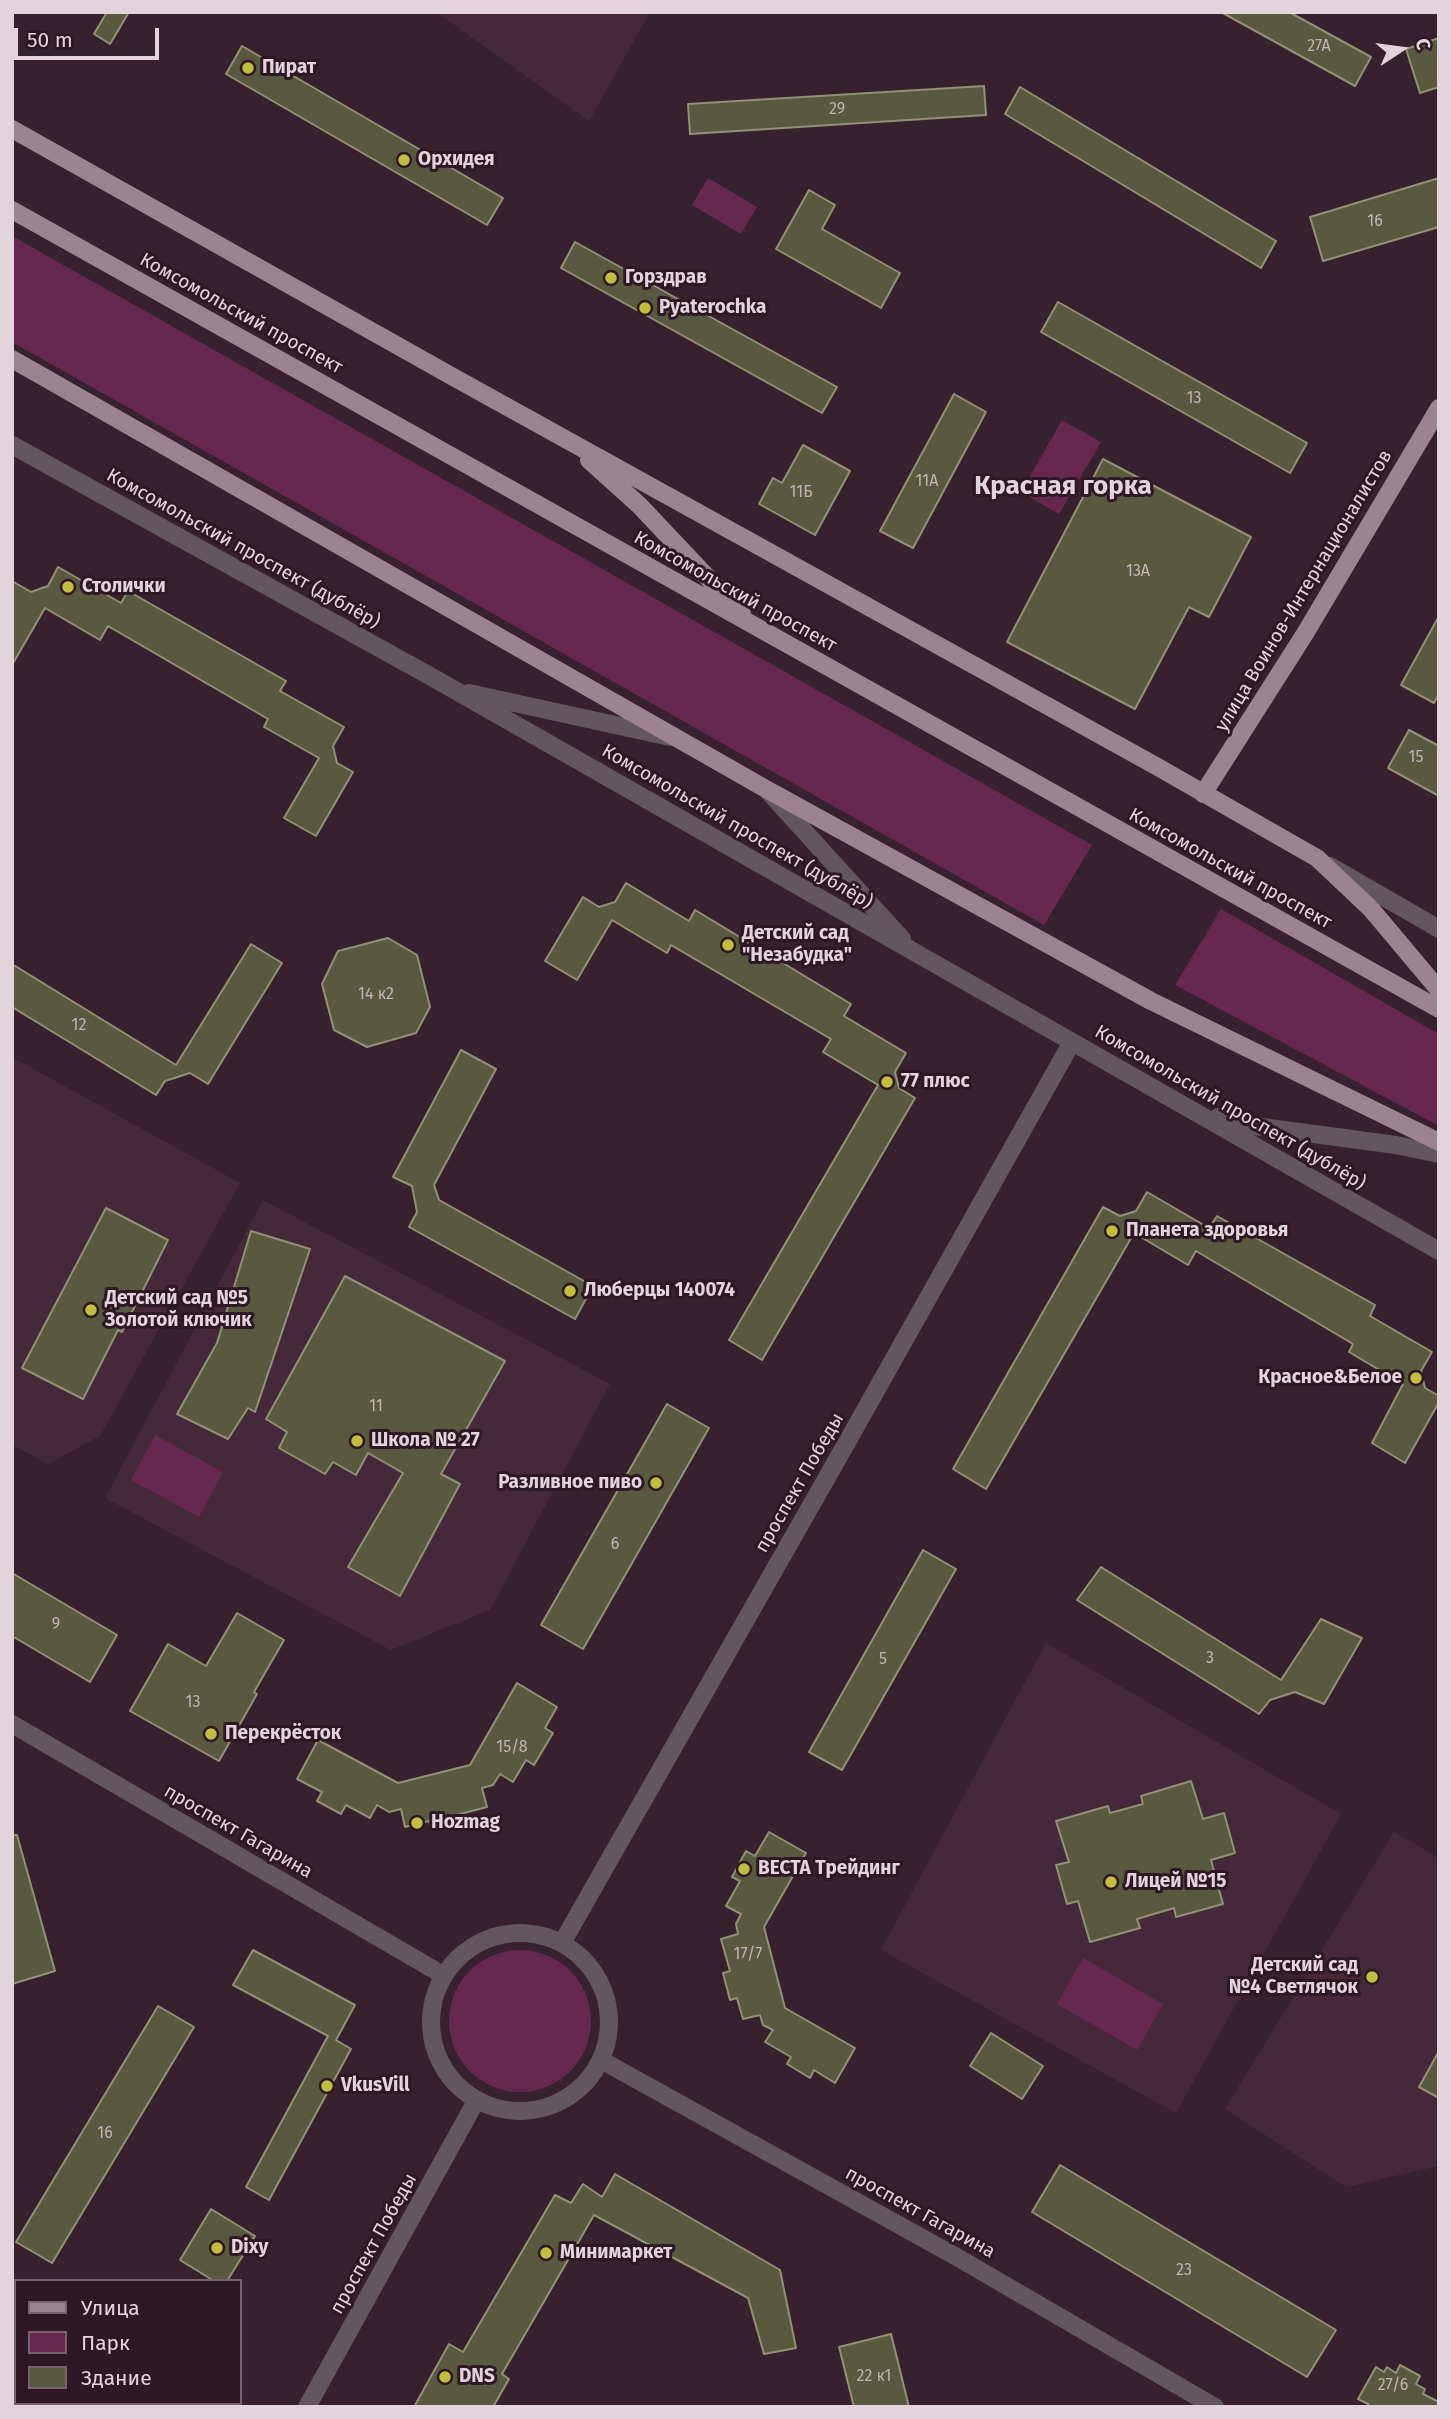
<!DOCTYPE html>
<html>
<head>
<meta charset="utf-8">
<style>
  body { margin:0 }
  #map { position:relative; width:1451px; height:2419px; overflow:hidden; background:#38212e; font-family:"Fira Sans",sans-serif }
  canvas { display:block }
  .frame { position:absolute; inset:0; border:14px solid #e3d3db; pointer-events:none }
  .legend { position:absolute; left:14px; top:2279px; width:228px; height:126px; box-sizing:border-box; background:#2d1824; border:2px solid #76636d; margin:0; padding:9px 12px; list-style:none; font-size:21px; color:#e3d3db }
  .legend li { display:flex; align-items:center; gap:14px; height:35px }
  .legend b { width:35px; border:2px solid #76636d }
  .north { position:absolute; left:1367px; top:14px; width:70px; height:70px; -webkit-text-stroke:5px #2d1824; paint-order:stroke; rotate:77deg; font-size:19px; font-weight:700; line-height:28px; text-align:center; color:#e3d3db }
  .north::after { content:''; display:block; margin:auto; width:24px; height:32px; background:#e3d3db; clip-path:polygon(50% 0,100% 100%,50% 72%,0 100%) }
  .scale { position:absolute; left:14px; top:28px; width:145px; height:32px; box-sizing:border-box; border:4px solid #e3d3db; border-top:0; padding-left:9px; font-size:21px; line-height:24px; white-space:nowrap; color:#e3d3db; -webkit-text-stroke:5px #2d1824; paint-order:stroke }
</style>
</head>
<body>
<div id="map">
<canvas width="1451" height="2419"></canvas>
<div class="frame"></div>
<ul class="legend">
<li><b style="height:9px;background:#9b8490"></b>Улица</li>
<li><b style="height:19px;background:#66284f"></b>Парк</li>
<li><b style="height:19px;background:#59593f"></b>Здание</li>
</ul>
<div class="north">С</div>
<div class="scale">50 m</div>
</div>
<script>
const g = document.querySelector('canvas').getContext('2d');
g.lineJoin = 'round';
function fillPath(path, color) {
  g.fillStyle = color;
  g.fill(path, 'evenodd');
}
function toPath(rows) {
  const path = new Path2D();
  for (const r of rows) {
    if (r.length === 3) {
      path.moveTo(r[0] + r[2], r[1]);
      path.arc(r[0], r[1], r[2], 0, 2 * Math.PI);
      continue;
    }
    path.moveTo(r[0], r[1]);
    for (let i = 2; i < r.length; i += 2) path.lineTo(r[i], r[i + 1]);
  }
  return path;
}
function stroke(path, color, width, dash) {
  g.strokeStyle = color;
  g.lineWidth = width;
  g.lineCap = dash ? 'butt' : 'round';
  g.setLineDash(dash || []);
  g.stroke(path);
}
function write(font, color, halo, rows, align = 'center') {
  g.font = font + ' "Fira Sans",sans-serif';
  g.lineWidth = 6;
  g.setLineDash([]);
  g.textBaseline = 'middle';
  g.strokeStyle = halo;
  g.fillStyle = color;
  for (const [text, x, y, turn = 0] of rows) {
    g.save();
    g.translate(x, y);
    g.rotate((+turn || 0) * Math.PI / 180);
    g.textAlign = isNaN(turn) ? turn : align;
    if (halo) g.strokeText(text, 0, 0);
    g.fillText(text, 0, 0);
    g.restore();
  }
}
fillPath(toPath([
  [436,12,650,12,589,121],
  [12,1057,240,1183,100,1436,48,1464,12,1445],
  [263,1200,610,1384,490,1610,391,1650,105,1498],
  [1046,1643,1341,1814,1176,2113,881,1950],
  [1394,1832,1439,1858,1439,2166,1346,2187,1225,2109]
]), '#452839');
fillPath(toPath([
  [708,178,757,207,741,234,692,205],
  [12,236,1092,845,1044,925,12,342],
  [1062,420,1101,442,1059,514,1021,492],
  [1221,909,1439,1034,1439,1126,1175,985],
  [155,1435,223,1472,199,1517,131,1480],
  [520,2021,71],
  [1083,1958,1163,2004,1137,2050,1057,2004]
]), '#66284f');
const building = toPath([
  [107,12,129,12,110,44,94,34,107,12],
  [1221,12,1289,12,1371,57,1355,86,1221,12],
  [1439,38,1439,87,1420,93,1406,49,1439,38],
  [242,46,503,198,487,225,226,74,242,46],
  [984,86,986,115,690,134,688,104,984,86],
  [1020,87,1276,241,1261,268,1005,114,1020,87],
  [1439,178,1439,227,1323,261,1310,217,1439,178],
  [809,190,835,205,822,229,900,273,881,308,776,249,809,190],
  [575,242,837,387,822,413,561,268,575,242],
  [1058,302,1307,443,1290,473,1041,332,1058,302],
  [954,394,986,412,913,548,880,531,954,394],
  [803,445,850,471,815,535,759,504,773,478,782,483,803,445],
  [1103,459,1251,537,1209,617,1189,607,1135,709,1007,642,1103,459],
  [58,567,121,603,128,591,286,681,280,691,344,727,333,746,337,763,353,772,316,836,284,818,319,758,264,727,268,719,108,626,100,640,45,608,12,665,12,581,31,592,48,586,58,567],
  [1439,616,1439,694,1434,703,1401,685,1439,616],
  [1409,730,1439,746,1439,796,1388,768,1409,730],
  [626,883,689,921,695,910,851,1004,844,1016,906,1053,895,1072,899,1088,915,1098,762,1360,729,1340,878,1085,823,1052,831,1039,671,945,667,953,612,920,577,980,545,961,583,897,599,907,615,902,626,883],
  [388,938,417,955,430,1007,416,1033,367,1047,334,1030,322,984,338,951,388,938],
  [251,944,282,963,208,1084,190,1073,165,1081,156,1095,12,1007,12,964,176,1065,251,944],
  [461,1050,496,1069,434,1185,439,1200,593,1286,575,1319,409,1227,417,1212,412,1186,393,1177,461,1050],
  [1147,1192,1209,1228,1217,1216,1375,1305,1370,1316,1432,1352,1421,1371,1425,1388,1439,1396,1439,1402,1405,1463,1372,1443,1403,1384,1349,1352,1353,1344,1196,1251,1188,1265,1134,1233,986,1489,953,1469,1103,1207,1120,1216,1136,1211,1147,1192],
  [106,1208,168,1240,122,1332,118,1330,83,1399,22,1368,106,1208],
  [251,1231,310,1249,255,1412,248,1408,228,1439,177,1414,217,1343,251,1231],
  [345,1276,505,1361,441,1474,460,1484,400,1596,348,1567,403,1473,368,1453,356,1475,333,1462,325,1474,279,1448,287,1432,266,1419,345,1276],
  [667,1404,709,1428,583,1649,541,1625,667,1404],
  [923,1550,956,1569,842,1770,809,1752,923,1550],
  [1101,1567,1281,1680,1321,1619,1362,1638,1324,1704,1295,1692,1270,1700,1259,1714,1077,1600,1101,1567],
  [12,1573,117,1635,90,1682,12,1636,12,1573],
  [237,1613,284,1640,254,1692,257,1694,219,1761,130,1711,168,1644,206,1666,237,1613],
  [517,1683,557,1707,545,1728,553,1733,534,1765,526,1760,513,1782,500,1774,493,1785,482,1788,487,1807,460,1814,462,1823,432,1830,429,1821,405,1827,401,1809,389,1812,377,1805,370,1818,346,1805,341,1814,317,1801,322,1792,297,1779,318,1740,398,1783,470,1765,517,1683],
  [1191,1781,1203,1819,1224,1813,1235,1853,1211,1860,1223,1904,1176,1917,1174,1908,1137,1919,1140,1928,1090,1942,1078,1901,1067,1904,1056,1865,1069,1862,1056,1821,1108,1806,1110,1813,1143,1804,1141,1796,1191,1781],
  [769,1832,806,1853,764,1927,785,2008,855,2048,835,2083,814,2070,810,2078,787,2064,791,2057,765,2042,773,2030,763,2025,760,2015,743,2019,737,1998,730,2000,723,1973,730,1971,721,1939,738,1934,736,1924,741,1914,726,1906,740,1881,732,1877,746,1851,755,1856,769,1832],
  [12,1835,17,1835,55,1971,12,1984,12,1835],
  [253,1950,355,2005,336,2040,351,2049,269,2200,246,2187,328,2036,233,1985,253,1950],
  [158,2006,194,2027,52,2263,16,2242,158,2006],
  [991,2033,1043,2066,1022,2099,970,2066,991,2033],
  [1439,2051,1439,2098,1419,2087,1439,2051],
  [1060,2165,1336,2330,1307,2377,1032,2212,1060,2165],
  [615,2174,780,2270,796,2348,764,2354,748,2298,594,2215,502,2374,509,2379,493,2407,414,2407,449,2344,463,2352,555,2195,571,2203,583,2184,602,2197,615,2174],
  [211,2209,255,2236,227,2281,214,2281,180,2260,211,2209],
  [891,2334,909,2407,854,2407,839,2347,891,2334],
  [1400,2365,1420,2376,1416,2384,1425,2389,1423,2394,1439,2402,1439,2407,1369,2407,1368,2404,1358,2399,1376,2367,1384,2372,1387,2367,1396,2373,1400,2365]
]);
fillPath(building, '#59593f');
stroke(building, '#919176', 2);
stroke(toPath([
  [12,445,430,676,1439,1251],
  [469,693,670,737],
  [768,791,902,939],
  [1330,866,1439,929],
  [1218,1117,1247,1125,1396,1145,1439,1154],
  [12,1724,443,1975],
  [520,2022,89],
  [562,1943,846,1444,1072,1042],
  [601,2060,955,2256,1215,2407],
  [307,2407,476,2101]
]), '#63575d', 18);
stroke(toPath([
  [12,129,455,378,1156,766,1317,858,1371,909,1439,990],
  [12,210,1439,1009],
  [12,359,766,789,1151,1001,1439,1142],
  [589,460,640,506,742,614],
  [1203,794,1306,632,1439,408]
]), '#9b8490', 18);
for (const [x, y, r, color] of [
  [248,68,7,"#c1be40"],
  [404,160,7,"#c1be40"],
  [611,278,7,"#c1be40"],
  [645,308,7,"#c1be40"],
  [68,587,7,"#c1be40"],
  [728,945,7,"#c1be40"],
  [887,1082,7,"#c1be40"],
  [1112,1231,7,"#c1be40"],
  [570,1291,7,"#c1be40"],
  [91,1310,7,"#c1be40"],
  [1416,1378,7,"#c1be40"],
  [357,1441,7,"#c1be40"],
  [656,1483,7,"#c1be40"],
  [211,1734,7,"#c1be40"],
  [417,1823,7,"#c1be40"],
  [744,1869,7,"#c1be40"],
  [1111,1882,7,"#c1be40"],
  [1372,1977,7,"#c1be40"],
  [327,2086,7,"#c1be40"],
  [217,2248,7,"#c1be40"],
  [546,2253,7,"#c1be40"],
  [445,2377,7,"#c1be40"]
]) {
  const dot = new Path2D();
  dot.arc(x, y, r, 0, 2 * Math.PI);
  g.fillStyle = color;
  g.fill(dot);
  stroke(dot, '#2d1824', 2.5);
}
write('16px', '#c0b4b4', null, [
  ["27А",1319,47],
  ["29",837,110],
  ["16",1375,222],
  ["13",1194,399],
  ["11А",927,482],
  ["11Б",801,493],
  ["13А",1138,572],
  ["15",1416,758],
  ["14 к2",376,995],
  ["12",79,1026],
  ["11",376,1407],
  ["6",615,1545],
  ["9",56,1625],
  ["3",1210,1659],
  ["5",883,1660],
  ["13",193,1703],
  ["15/8",512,1748],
  ["17/7",748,1955],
  ["16",105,2134],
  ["23",1184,2271],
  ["22 к1",874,2377],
  ["27/6",1393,2386]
]);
write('bold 19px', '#e3d3db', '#2d1824', [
  ["Пират",262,68],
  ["Орхидея",418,160],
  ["Горздрав",625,278],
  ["Pyaterochka",659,308],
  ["Столички",82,587],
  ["Детский сад",742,934],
  ["\"Незабудка\"",742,956],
  ["77 плюс",901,1082],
  ["Планета здоровья",1126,1231],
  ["Люберцы 140074",584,1291],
  ["Детский сад №5",105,1299],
  ["Золотой ключик",105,1321],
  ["Красное&Белое",1402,1378,"right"],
  ["Школа № 27",371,1441],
  ["Разливное пиво",642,1483,"right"],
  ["Перекрёсток",225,1734],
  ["Hozmag",431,1823],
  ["ВЕСТА Трейдинг",758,1869],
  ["Лицей №15",1125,1882],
  ["Детский сад",1358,1966,"right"],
  ["№4 Светлячок",1358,1988,"right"],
  ["VkusVill",341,2086],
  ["Dixy",231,2248],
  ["Минимаркет",560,2253],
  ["DNS",459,2377]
], 'left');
write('19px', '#e3d3db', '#2d1824', [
  ["Комсомольский проспект",241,314,29],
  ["Комсомольский проспект (дублёр)",243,549,29],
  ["улица Воинов-Интернационалистов",1304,591,-59],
  ["Комсомольский проспект",735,592,29],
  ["Комсомольский проспект (дублёр)",737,827,30],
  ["Комсомольский проспект",1230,869,29],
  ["Комсомольский проспект (дублёр)",1230,1108,30],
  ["проспект Победы",800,1483,-60],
  ["проспект Гагарина",238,1832,30],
  ["проспект Гагарина",920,2213,29],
  ["проспект Победы",374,2244,-61]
]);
write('bold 26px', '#e3d3db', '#2d1824', [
  ["Красная горка",1063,487]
]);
</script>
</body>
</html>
